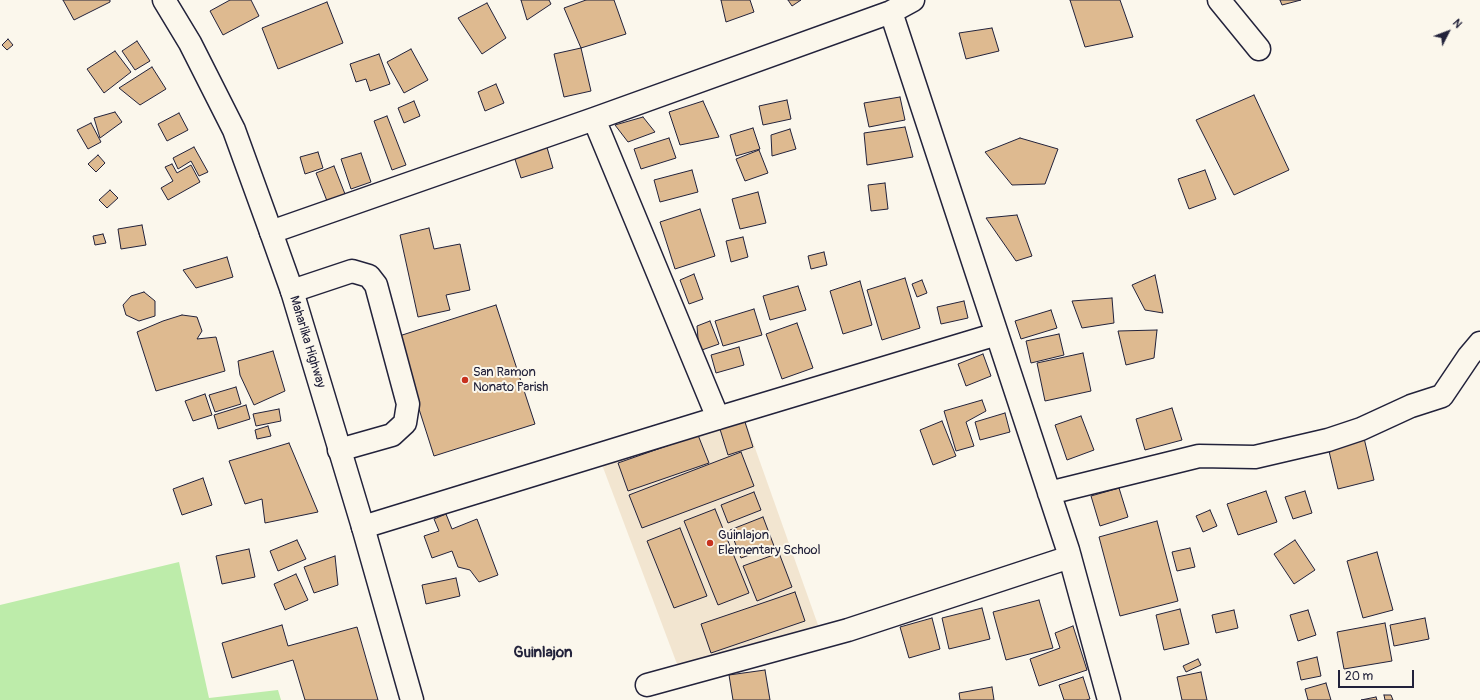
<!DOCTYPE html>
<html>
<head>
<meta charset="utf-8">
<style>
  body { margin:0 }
  #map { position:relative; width:1480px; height:700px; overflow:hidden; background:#fbf7ec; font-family:Pangolin,sans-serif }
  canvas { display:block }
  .north { position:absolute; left:1428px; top:12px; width:40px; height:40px; -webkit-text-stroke:3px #fbf7ec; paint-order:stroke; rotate:48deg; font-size:11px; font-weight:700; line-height:16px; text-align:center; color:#22223b }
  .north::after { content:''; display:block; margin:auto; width:14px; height:18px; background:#22223b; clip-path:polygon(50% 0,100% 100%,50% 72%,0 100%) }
  .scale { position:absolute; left:1338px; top:670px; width:76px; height:18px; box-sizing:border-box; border:2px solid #22223b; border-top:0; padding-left:5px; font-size:12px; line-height:14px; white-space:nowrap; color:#22223b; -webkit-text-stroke:3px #fbf7ec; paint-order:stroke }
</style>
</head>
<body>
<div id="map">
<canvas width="1480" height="700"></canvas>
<div class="north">N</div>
<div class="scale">20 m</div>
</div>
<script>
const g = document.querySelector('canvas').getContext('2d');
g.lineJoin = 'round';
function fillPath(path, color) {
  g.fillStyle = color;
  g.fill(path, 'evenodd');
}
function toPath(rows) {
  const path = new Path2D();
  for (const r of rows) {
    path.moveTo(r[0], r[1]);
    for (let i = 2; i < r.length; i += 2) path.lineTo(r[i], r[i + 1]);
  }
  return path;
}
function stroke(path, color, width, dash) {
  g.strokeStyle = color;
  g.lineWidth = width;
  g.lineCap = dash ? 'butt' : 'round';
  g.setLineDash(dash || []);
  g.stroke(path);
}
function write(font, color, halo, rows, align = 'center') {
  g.font = font + ' Pangolin,sans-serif';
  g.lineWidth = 4;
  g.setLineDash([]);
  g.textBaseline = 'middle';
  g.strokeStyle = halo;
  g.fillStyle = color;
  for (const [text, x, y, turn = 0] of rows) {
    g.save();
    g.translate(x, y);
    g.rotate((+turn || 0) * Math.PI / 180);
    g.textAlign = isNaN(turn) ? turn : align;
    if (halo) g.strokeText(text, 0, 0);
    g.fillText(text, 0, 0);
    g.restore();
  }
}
fillPath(toPath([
  [744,417,818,625,680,672,601,462]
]), '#f2e5d0');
fillPath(toPath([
  [179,562,209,698,278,690,281,700,0,700,0,605]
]), '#bdecaa');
const building = toPath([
  [63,0,110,0,110,2,74,20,63,0],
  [230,0,251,0,259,16,223,35,210,11,230,0],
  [521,0,549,0,551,4,527,20,521,0],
  [586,0,614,0,626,34,581,48,564,8,586,0],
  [721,0,750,0,754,12,726,22,721,0],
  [788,0,801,0,792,6,788,0],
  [1070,0,1120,0,1133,37,1085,47,1070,0],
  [1280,0,1301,0,1282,5,1280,0],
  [327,2,343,43,278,69,262,28,327,2],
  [487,3,506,38,482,54,458,18,487,3],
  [992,28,999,51,966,59,959,33,992,28],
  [8,39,13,45,7,50,2,45,8,39],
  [137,41,150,61,135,70,122,51,137,41],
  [581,48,591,91,564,97,554,54,581,48],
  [411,49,428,80,404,93,387,62,411,49],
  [115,51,131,72,104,93,87,69,115,51],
  [379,54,390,84,370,91,366,79,356,82,350,64,379,54],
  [152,67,166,89,140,105,119,88,152,67],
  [496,84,504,103,485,111,478,92,496,84],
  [1254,95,1289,170,1234,195,1196,120,1254,95],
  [900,97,905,120,869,127,864,103,900,97],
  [787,100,791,119,763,125,759,106,787,100],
  [414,101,420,116,404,123,398,108,414,101],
  [703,101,719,137,680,145,669,112,703,101],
  [115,112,122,122,100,138,94,118,115,112],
  [179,113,188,130,167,141,158,124,179,113],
  [387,116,406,165,392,170,374,121,387,116],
  [643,117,655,132,628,142,615,125,643,117],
  [91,123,101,142,88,149,77,130,91,123],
  [905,127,913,157,867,165,864,133,905,127],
  [753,128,760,149,736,156,730,135,753,128],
  [790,129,796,149,772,156,771,135,790,129],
  [669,138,676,158,641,169,634,149,669,138],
  [1020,138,1058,149,1045,184,1012,185,985,152,1020,138],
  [546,144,553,168,521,178,513,153,546,144],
  [194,147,208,172,199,176,191,161,178,169,173,158,194,147],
  [759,150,768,173,745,181,736,159,759,150],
  [318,152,323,168,305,174,300,157,318,152],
  [361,153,371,182,351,189,341,159,361,153],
  [98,155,105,163,96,172,88,164,98,155],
  [172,164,177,173,191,165,200,182,168,200,161,188,173,181,165,167,172,164],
  [334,166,345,194,327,201,316,173,334,166],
  [692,170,698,192,660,202,654,180,692,170],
  [1205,170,1216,199,1189,209,1178,179,1205,170],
  [885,183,888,209,871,211,868,185,885,183],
  [110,190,118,198,107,208,99,200,110,190],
  [758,192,766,223,740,229,732,199,758,192],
  [700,209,715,256,675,269,660,222,700,209],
  [1017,215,1032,256,1016,261,986,218,1017,215],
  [142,225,146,245,121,249,118,229,142,225],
  [429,228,434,249,460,244,470,290,446,295,450,310,418,317,400,235,429,228],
  [103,234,106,243,95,245,93,236,103,234],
  [743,237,748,257,731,262,726,241,743,237],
  [824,252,827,265,811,269,808,256,824,252],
  [227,257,233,277,196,288,183,270,227,257],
  [694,274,703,299,689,304,680,280,694,274],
  [1155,275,1163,313,1145,310,1132,285,1155,275],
  [905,278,920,328,882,340,867,290,905,278],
  [922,280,927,293,917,297,912,284,922,280],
  [860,281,872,325,843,334,830,291,860,281],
  [798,286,806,310,770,320,763,296,798,286],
  [144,292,155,301,155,316,139,321,126,315,123,305,131,296,144,292],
  [1112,298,1114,323,1082,328,1072,301,1112,298],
  [964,301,968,318,941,324,937,307,964,301],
  [496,305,535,424,434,456,396,337,496,305],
  [754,309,762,335,723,346,715,321,754,309],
  [1051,310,1057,328,1021,339,1015,321,1051,310],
  [182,315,197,317,202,331,197,339,216,337,225,371,156,391,137,332,163,321,182,315],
  [710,321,719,344,699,351,697,326,710,321],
  [797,323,813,368,782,379,766,334,797,323],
  [1157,330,1154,358,1126,365,1118,331,1157,330],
  [1059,334,1064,355,1031,363,1026,341,1059,334],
  [739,347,744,365,716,373,711,355,739,347],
  [273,351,285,391,254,405,240,375,238,361,273,351],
  [1083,353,1091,391,1045,401,1037,363,1083,353],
  [983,354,991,376,966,386,958,364,983,354],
  [236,387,241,404,215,412,209,395,236,387],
  [205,394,212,415,193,421,185,401,205,394],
  [982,400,986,411,966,422,974,446,956,451,944,411,982,400],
  [246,405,250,419,218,429,214,415,246,405],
  [1172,408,1182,440,1145,450,1136,419,1172,408],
  [279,409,281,421,256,426,253,414,279,409],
  [1005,413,1010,432,980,440,975,422,1005,413],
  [1081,416,1094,450,1067,460,1055,425,1081,416],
  [744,419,753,447,728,455,719,426,744,419],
  [942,421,956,456,933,465,920,430,942,421],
  [268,426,271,436,257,439,255,430,268,426],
  [698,435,709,463,628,491,618,463,698,435],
  [1364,438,1374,480,1338,489,1328,447,1364,438],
  [289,443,318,512,265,523,262,499,245,504,229,461,289,443],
  [741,452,754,486,642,528,629,495,741,452],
  [203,478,212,505,182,515,173,489,203,478],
  [1119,488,1128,517,1100,526,1091,496,1119,488],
  [1266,491,1277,522,1238,535,1227,504,1266,491],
  [1305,491,1312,513,1293,519,1285,497,1305,491],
  [754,492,761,510,728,523,721,505,754,492],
  [715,509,749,593,718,605,684,521,715,509],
  [1210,510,1217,526,1203,532,1196,516,1210,510],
  [446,514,452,529,477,519,498,575,479,582,470,570,458,567,452,551,432,558,424,536,439,531,434,519,446,514],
  [763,517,774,546,741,558,730,530,763,517],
  [1157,521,1178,601,1120,616,1099,537,1157,521],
  [680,528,707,596,674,608,647,541,680,528],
  [297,540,306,559,278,571,270,551,297,540],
  [1295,540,1315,570,1294,584,1274,554,1295,540],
  [1190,548,1195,567,1177,571,1172,552,1190,548],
  [249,549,255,577,222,584,216,556,249,549],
  [1377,552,1393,610,1363,618,1347,561,1377,552],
  [779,553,792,587,757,601,743,566,779,553],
  [335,556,338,585,314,593,304,567,335,556],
  [296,574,308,600,285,610,274,584,296,574],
  [456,578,460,596,426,604,422,585,456,578],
  [795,592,805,621,711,653,701,624,795,592],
  [1039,600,1053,648,1006,660,993,612,1039,600],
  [982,608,990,639,949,649,942,618,982,608],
  [1180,609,1189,644,1164,650,1156,615,1180,609],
  [1234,610,1238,628,1216,633,1212,615,1234,610],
  [1308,610,1316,635,1298,641,1290,615,1308,610],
  [932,618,940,649,909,658,900,627,932,618],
  [1425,618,1429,639,1394,646,1390,625,1425,618],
  [1385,623,1392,661,1344,669,1337,632,1385,623],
  [282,625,288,646,357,627,378,700,305,700,293,660,232,678,222,643,282,625],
  [1073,626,1087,670,1039,686,1030,659,1060,648,1055,633,1073,626],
  [1317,657,1321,676,1301,680,1297,662,1317,657],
  [1198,659,1201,665,1186,672,1183,666,1198,659],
  [765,670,770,700,733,700,729,675,765,670],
  [1201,672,1207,700,1182,700,1177,677,1201,672],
  [1083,677,1090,699,1086,700,1064,700,1059,685,1083,677],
  [1326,683,1331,700,1308,700,1305,689,1326,683],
  [992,687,994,700,960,700,959,693,992,687],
  [1384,695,1391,695,1393,700,1385,700,1384,695],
  [1376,697,1377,700,1361,700,1376,697]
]);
fillPath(building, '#deba90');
stroke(building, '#22223b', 1);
const minor = toPath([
  [1219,0,1259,49],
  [891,12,1068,550,1109,700],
  [594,119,718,418],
  [271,232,594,119,891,12,913,0],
  [292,291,352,271,369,276,376,285,408,404,405,423,392,435,339,450],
  [1049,493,1199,456,1255,457,1328,440,1361,429,1411,406,1442,396,1469,356,1480,343],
  [363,527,718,418,997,334],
  [647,685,848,630,1070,557]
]);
const highway = toPath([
  [164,0,190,43,234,130,271,232,292,291,363,527,412,700]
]);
stroke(minor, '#22223b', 25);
stroke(highway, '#22223b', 25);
stroke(minor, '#fbf7ec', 22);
stroke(highway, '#fbf7ec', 22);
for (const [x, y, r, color] of [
  [465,380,4,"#c8321e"],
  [710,543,4,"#c8321e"]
]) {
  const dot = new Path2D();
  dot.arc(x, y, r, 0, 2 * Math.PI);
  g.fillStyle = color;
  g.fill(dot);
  stroke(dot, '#fbf7ec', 1.5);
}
write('13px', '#22223b', '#fbf7ec', [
  ["Maharlika Highway",307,342,73]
]);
write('13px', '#22223b', '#fbf7ec', [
  ["San Ramon",473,373],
  ["Nonato Parish",473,388],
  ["Guinlajon",718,536],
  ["Elementary School",718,551]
], 'left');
write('bold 15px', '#22223b', '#fbf7ec', [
  ["Guinlajon",543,653]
]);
</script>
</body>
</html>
